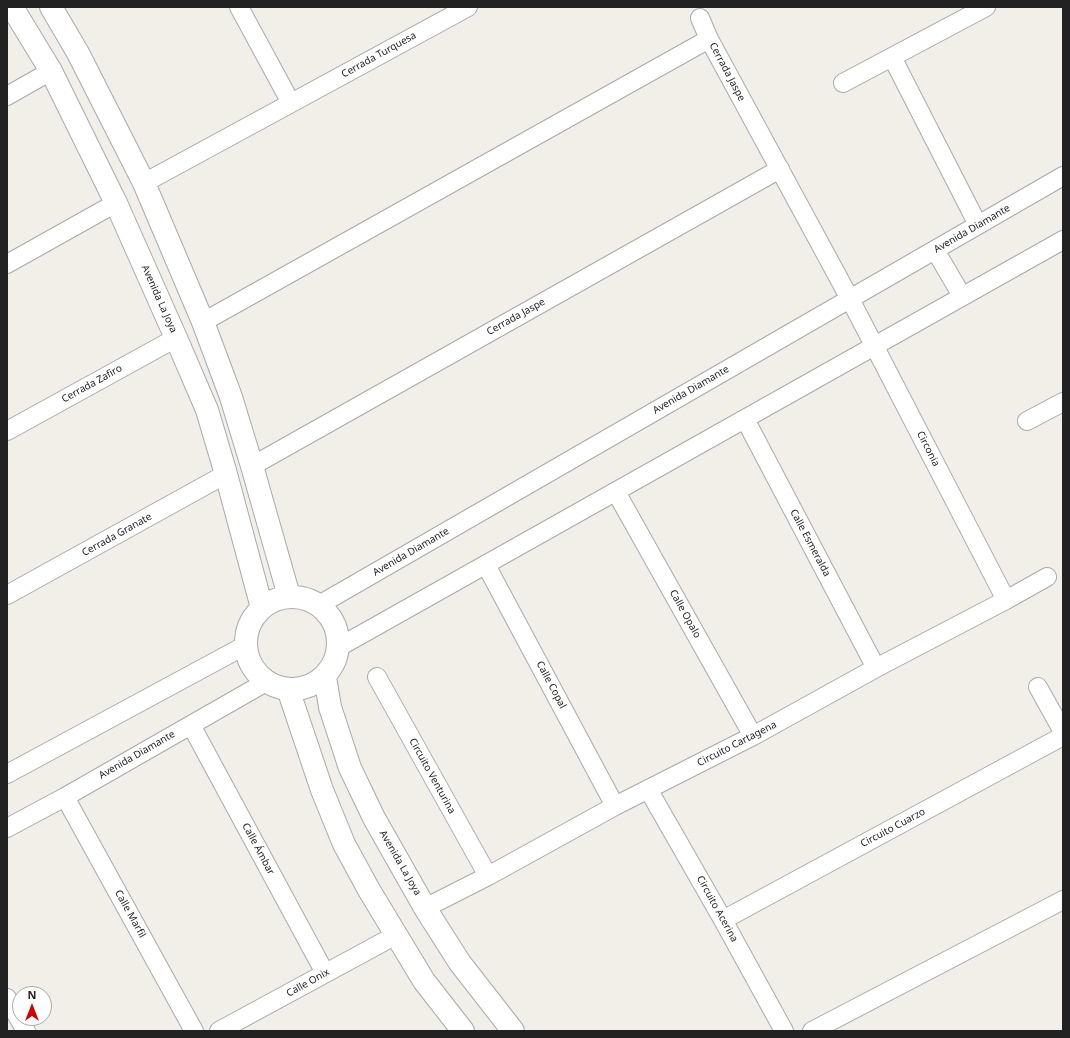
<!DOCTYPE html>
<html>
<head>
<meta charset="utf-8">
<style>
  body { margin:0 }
  #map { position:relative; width:1070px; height:1038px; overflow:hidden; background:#f2efe9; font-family:"Noto Sans",sans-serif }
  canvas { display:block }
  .frame { position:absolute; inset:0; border:8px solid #222; pointer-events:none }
  .north { position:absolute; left:12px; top:986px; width:40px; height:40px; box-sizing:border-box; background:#fff; border:1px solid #a7a7a7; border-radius:50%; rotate:0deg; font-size:11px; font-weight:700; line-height:16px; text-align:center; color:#222 }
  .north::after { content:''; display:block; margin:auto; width:14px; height:18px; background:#d40000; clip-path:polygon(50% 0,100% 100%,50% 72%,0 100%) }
</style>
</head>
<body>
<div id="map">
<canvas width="1070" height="1038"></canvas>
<div class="frame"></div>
<div class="north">N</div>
</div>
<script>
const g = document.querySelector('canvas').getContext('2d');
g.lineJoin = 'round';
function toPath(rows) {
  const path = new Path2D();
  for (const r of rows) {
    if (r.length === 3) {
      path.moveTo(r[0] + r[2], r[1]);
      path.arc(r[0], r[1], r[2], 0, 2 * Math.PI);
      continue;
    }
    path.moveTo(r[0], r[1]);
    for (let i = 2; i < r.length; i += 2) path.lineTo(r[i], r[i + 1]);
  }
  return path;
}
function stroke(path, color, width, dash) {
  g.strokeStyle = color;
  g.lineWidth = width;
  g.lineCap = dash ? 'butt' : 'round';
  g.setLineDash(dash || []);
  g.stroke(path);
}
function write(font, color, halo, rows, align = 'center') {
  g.font = font + ' "Noto Sans",sans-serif';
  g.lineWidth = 4;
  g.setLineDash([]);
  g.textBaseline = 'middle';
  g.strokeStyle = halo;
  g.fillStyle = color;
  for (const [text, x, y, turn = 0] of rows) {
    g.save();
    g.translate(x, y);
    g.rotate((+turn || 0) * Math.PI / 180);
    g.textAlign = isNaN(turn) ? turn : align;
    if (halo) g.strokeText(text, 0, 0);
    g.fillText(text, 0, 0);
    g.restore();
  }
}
const minor = toPath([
  [239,7,291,103],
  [700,18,709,39,850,299,1006,600],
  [892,57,978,225],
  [843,83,986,7],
  [7,96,51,71],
  [144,183,468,7],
  [935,250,962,296],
  [7,264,116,203],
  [203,322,709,39],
  [745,419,876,668],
  [1027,421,1063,402],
  [7,431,176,338],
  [252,466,780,169],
  [616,492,753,736],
  [486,565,615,806],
  [7,595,226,474],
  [319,605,1063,176],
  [339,647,1063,240],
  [377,677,488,876],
  [1038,687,1063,732],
  [191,725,325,973],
  [7,774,246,645],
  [648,789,723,920,784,1031],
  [65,797,194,1031],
  [7,828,65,797,266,682],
  [425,908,488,876,615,806,753,736,876,668,1006,600,1047,577],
  [723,920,1063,736],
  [7,998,26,1031],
  [219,1031,396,935],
  [812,1031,1063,900]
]);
const tertiary = toPath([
  [12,7,51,71,116,203,176,338,207,410,226,474,262,608],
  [51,7,78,53,144,183,203,322,231,397,252,466,289,596],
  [292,643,46],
  [325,677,330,707,350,768,374,818,425,908,460,963,513,1031],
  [288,689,322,790,344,844,369,890,424,981,463,1031]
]);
stroke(minor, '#a9a9a9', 20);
stroke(tertiary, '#a9a9a9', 24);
stroke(minor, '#fff', 18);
stroke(tertiary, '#fff', 22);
write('10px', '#222', '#fff', [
  ["Cerrada Turquesa",379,55,-29],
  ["Cerrada Jaspe",727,72,62],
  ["Avenida Diamante",972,229,-30],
  ["Avenida La Joya",159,299,66],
  ["Cerrada Jaspe",516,317,-29],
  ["Cerrada Zafiro",92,384,-29],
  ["Avenida Diamante",691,390,-30],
  ["Circonia",928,449,63],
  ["Cerrada Granate",117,535,-29],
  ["Calle Esmeralda",810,543,62],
  ["Avenida Diamante",411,552,-30],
  ["Calle Opalo",685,614,61],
  ["Calle Copal",551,685,62],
  ["Circuito Cartagena",737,744,-27],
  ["Avenida Diamante",137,755,-30],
  ["Circuito Venturina",432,776,61],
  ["Circuito Cuarzo",893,828,-28],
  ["Calle Ámbar",258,849,62],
  ["Avenida La Joya",400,863,60],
  ["Circuito Acerina",717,909,61],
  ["Calle Marfil",130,914,61],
  ["Calle Onix",308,983,-29]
]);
</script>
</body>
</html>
